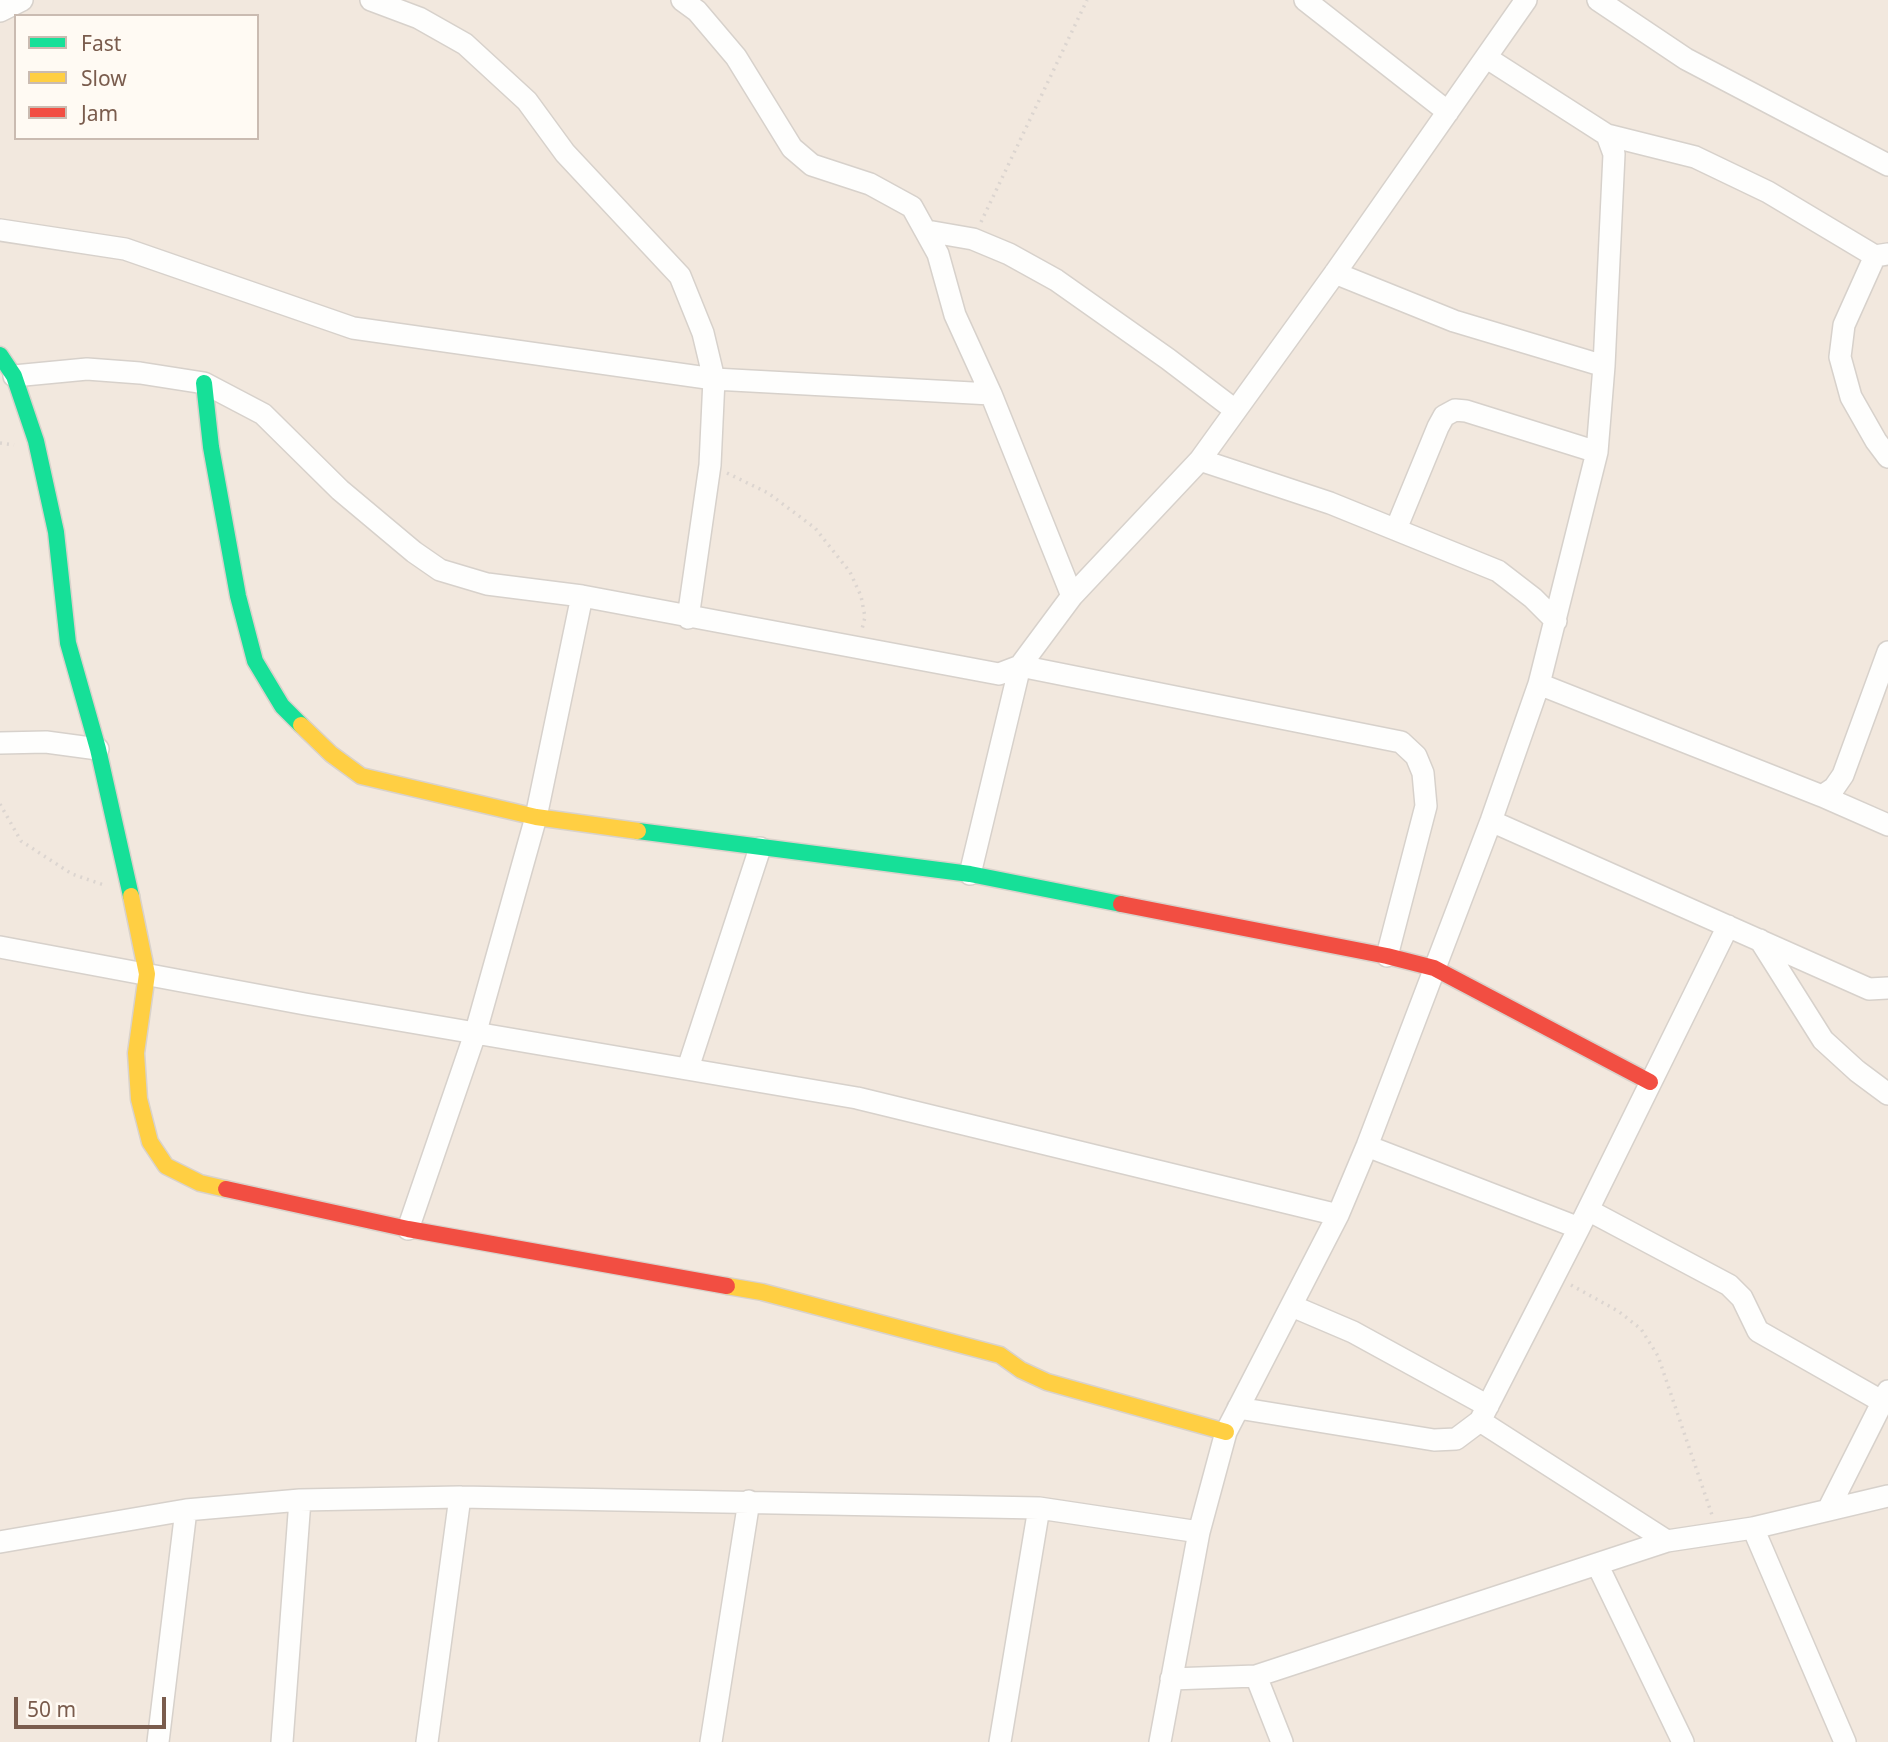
<!DOCTYPE html>
<html>
<head>
<meta charset="utf-8">
<style>
  body { margin:0 }
  #map { position:relative; width:1888px; height:1742px; overflow:hidden; background:#f9f5f0; font-family:"Noto Sans",sans-serif }
  canvas { display:block }
  .legend { position:absolute; left:14px; top:14px; width:245px; height:126px; box-sizing:border-box; background:#fffaf3; border:2px solid #cabbb1; margin:0; padding:9px 12px; list-style:none; font-size:21px; color:#7a5c4d }
  .legend li { display:flex; align-items:center; gap:14px; height:35px }
  .legend b { width:35px; border:2px solid #cabbb1 }
  .scale { position:absolute; left:14px; top:1697px; width:152px; height:32px; box-sizing:border-box; border:4px solid #7a5c4d; border-top:0; padding-left:9px; font-size:21px; line-height:24px; white-space:nowrap; color:#7a5c4d; -webkit-text-stroke:5px #fffaf3; paint-order:stroke }
</style>
</head>
<body>
<div id="map">
<canvas width="1888" height="1742"></canvas>
<ul class="legend">
<li><b style="height:9px;background:#16e098"></b>Fast</li>
<li><b style="height:9px;background:#ffcf43"></b>Slow</li>
<li><b style="height:9px;background:#f24e42"></b>Jam</li>
</ul>
<div class="scale">50 m</div>
</div>
<script>
const g = document.querySelector('canvas').getContext('2d');
g.lineJoin = 'round';
function fillPath(path, color) {
  g.fillStyle = color;
  g.fill(path, 'evenodd');
}
function toPath(rows) {
  const path = new Path2D();
  for (const r of rows) {
    path.moveTo(r[0], r[1]);
    for (let i = 2; i < r.length; i += 2) path.lineTo(r[i], r[i + 1]);
  }
  return path;
}
function stroke(path, color, width, dash) {
  g.strokeStyle = color;
  g.lineWidth = width;
  g.lineCap = dash ? 'butt' : 'round';
  g.setLineDash(dash || []);
  g.stroke(path);
}
fillPath(toPath([
  [0,0,1888,0,1888,1742,0,1742],
  [16,16,257,16,257,138,16,138]
]), '#f2e8de');
const street = toPath([
  [371,0,419,18,465,44,527,101,565,153,680,276,703,333,714,379,710,465,688,618],
  [682,0,697,11,736,57,792,148,812,165,870,184,912,207,938,254,955,315,991,394,1072,596],
  [1305,0,1448,112],
  [1598,0,1686,59,1888,165],
  [0,11,22,0],
  [1487,58,1607,135,1695,157,1768,192,1875,256,1888,254],
  [0,230,125,249,353,328,714,379,991,394],
  [927,231,973,239,1009,254,1056,280,1168,359,1235,410],
  [1875,256,1844,325,1840,357,1851,397,1876,441,1888,457],
  [1335,273,1454,321,1604,366],
  [14,376,87,369,140,373,204,383,263,414,340,490,414,552,440,570,487,584,582,596,999,674,1020,666,1401,742,1416,756,1423,773,1426,806,1387,956],
  [1200,460,1330,503,1498,571,1533,598,1556,621],
  [1396,529,1438,427,1444,416,1455,410,1466,411,1597,452],
  [1539,684,1822,796,1888,825],
  [0,743,46,742,98,749],
  [1822,796,1834,788,1843,775,1888,652],
  [1491,821,1869,989,1888,988],
  [970,874,1020,666,1072,596,1200,460,1335,273,1526,0],
  [1760,940,1823,1040,1857,1071,1888,1094],
  [0,947,305,1004,857,1098,1338,1215],
  [688,1068,760,848],
  [1367,1146,1579,1228],
  [1588,1210,1729,1285,1742,1298,1758,1331,1883,1402],
  [408,1229,476,1031,536,817,582,596],
  [1292,1306,1353,1332,1488,1406],
  [1238,1408,1434,1440,1456,1439,1480,1421,1579,1228,1728,926],
  [1480,1421,1667,1541],
  [1829,1508,1888,1391],
  [1753,1528,1845,1742],
  [0,1542,186,1510,300,1500,460,1497,1039,1508,1199,1532],
  [1597,1564,1683,1742],
  [1256,1676,1282,1742],
  [1171,1679,1256,1676,1667,1541,1753,1528,1888,1496],
  [158,1742,186,1510],
  [282,1742,300,1500],
  [427,1742,460,1497],
  [711,1742,749,1501],
  [1000,1742,1039,1508],
  [1160,1742,1199,1532,1226,1432,1338,1215,1367,1146,1491,821,1539,684,1597,452,1604,366,1614,154,1607,135]
]);
const fast = toPath([
  [0,355,14,376,36,441,56,532,68,643,98,749,131,896],
  [204,383,211,447,238,596,255,661,282,706,301,725],
  [638,831,970,874,1121,904]
]);
const slow = toPath([
  [301,725,331,754,361,776,536,817,638,831],
  [131,896,147,974,136,1053,139,1099,150,1142,166,1166,200,1183,226,1189],
  [727,1286,762,1292,1000,1355,1021,1370,1047,1382,1226,1432]
]);
const jam = toPath([
  [1121,904,1387,956,1434,968,1650,1082],
  [226,1189,408,1229,727,1286]
]);
stroke(street, '#d7d1cb', 24);
stroke(fast, '#d9d2cb', 19);
stroke(slow, '#d9d2cb', 19);
stroke(jam, '#d9d2cb', 19);
stroke(toPath([
  [981,222,1087,0],
  [0,443,14,445],
  [727,473,768,493,815,528,850,572,861,596,865,617,862,629],
  [0,804,21,841,72,874,104,885],
  [1571,1285,1618,1311,1641,1329,1658,1356,1712,1515]
]), '#dcd5d0', 3.5, [2, 5]);
stroke(street, '#fefefd', 21);
stroke(fast, '#16e098', 16);
stroke(slow, '#ffcf43', 16);
stroke(jam, '#f24e42', 16);
</script>
</body>
</html>
